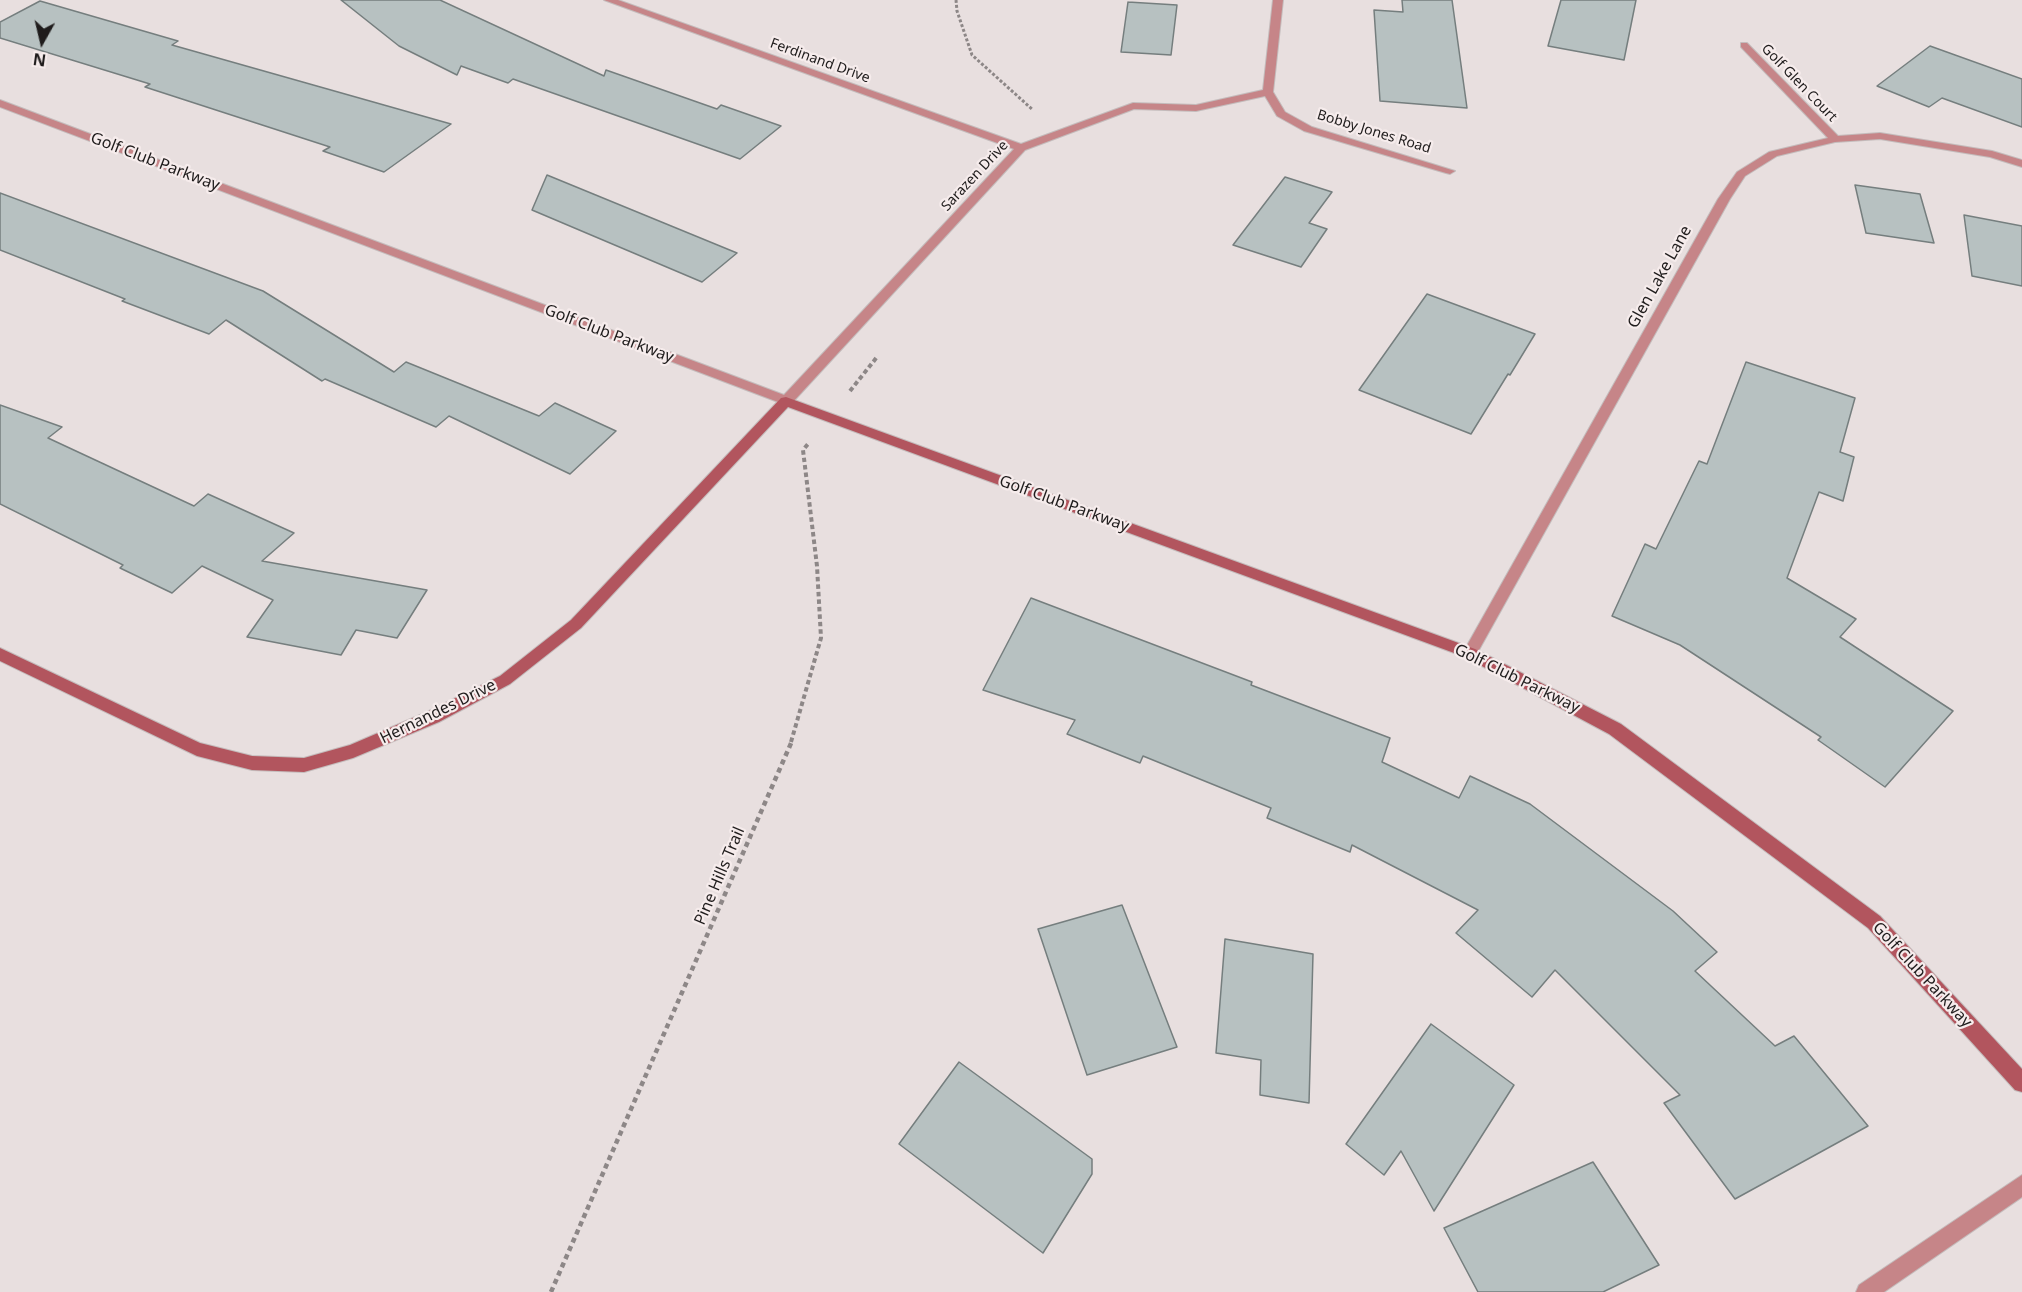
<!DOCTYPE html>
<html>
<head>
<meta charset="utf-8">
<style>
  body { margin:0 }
  #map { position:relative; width:2022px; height:1292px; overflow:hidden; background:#e8dfdf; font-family:"Noto Sans",sans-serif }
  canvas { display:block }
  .north { position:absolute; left:12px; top:12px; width:60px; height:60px; -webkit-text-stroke:4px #f6ecec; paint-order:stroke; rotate:188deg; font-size:16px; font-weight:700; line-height:24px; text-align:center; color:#1f1c1c }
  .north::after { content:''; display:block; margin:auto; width:21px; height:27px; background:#1f1c1c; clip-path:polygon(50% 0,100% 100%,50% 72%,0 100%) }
</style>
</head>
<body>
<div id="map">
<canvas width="2022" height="1292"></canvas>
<div class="north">N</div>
</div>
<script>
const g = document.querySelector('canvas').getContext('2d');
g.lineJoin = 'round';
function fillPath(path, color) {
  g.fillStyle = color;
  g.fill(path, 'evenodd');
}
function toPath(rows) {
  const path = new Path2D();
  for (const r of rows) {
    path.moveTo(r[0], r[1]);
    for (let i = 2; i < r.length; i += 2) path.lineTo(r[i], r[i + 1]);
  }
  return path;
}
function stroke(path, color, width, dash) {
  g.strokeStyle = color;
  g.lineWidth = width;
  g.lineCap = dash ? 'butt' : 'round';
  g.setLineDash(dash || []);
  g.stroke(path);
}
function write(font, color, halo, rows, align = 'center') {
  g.font = font + ' "Noto Sans",sans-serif';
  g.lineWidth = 4.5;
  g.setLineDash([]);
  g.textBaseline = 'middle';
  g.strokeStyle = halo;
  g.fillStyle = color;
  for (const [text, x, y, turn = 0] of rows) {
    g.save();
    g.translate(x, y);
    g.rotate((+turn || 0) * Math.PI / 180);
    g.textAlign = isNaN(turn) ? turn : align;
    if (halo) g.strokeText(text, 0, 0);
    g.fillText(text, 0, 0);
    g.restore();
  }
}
const building = toPath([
  [341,0,440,0,604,76,606,70,717,109,721,105,781,126,740,159,513,79,508,83,461,66,457,75,399,46,341,0],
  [1402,0,1452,0,1467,108,1380,101,1374,10,1403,12,1402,0],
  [1561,0,1636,0,1624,60,1548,46,1561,0],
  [40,1,178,41,172,45,451,124,384,172,323,151,330,147,145,87,150,84,0,38,0,22,40,1],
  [1128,2,1177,5,1171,55,1121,52,1128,2],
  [1930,46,2022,79,2022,127,1942,98,1929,107,1877,86,1930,46],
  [547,175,737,253,702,282,532,210,547,175],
  [1285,177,1332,192,1309,223,1327,229,1301,267,1233,245,1285,177],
  [1855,185,1920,194,1934,243,1866,233,1855,185],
  [0,193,263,291,394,372,406,362,539,416,555,403,616,431,570,474,449,416,436,427,325,379,322,381,226,320,209,334,122,301,125,299,0,250,0,193],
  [1964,215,2022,226,2022,286,1972,276,1964,215],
  [1427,294,1535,334,1510,375,1508,374,1471,434,1359,390,1427,294],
  [1746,362,1855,398,1840,452,1854,457,1843,501,1819,492,1787,578,1856,619,1840,637,1953,711,1885,787,1818,740,1821,737,1680,645,1612,616,1645,544,1656,549,1699,461,1707,464,1746,362],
  [0,405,62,427,48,438,194,506,208,494,294,533,262,561,427,590,397,638,356,630,341,655,247,637,273,600,202,566,172,593,120,568,123,565,0,504,0,405],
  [1031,598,1252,682,1251,685,1390,738,1382,762,1459,798,1470,776,1530,804,1673,911,1717,952,1695,971,1775,1046,1794,1036,1868,1126,1735,1199,1664,1103,1680,1095,1555,970,1532,997,1456,933,1478,910,1352,845,1350,852,1267,818,1271,808,1143,756,1140,763,1067,734,1075,720,983,690,1031,598],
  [1122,905,1177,1047,1087,1075,1038,929,1122,905],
  [1225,939,1313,954,1309,1103,1260,1095,1261,1060,1216,1053,1225,939],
  [1431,1024,1514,1085,1434,1211,1401,1151,1384,1175,1346,1144,1431,1024],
  [959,1062,1092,1159,1092,1174,1043,1253,899,1144,959,1062],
  [1593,1162,1659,1265,1603,1292,1478,1292,1444,1228,1593,1162]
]);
fillPath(building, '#b7c1c1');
stroke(building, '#757e7e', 1.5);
const street = toPath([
  [604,0,618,0,1021,144,1133,103,1196,105,1263,90,1273,0,1283,0,1273,92,1285,112,1312,127,1455,171,1450,174,1446,173,1304,131,1277,116,1265,96,1196,111,1134,109,1025,150,791,404,786,405,0,107,0,100,784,395,1014,149,604,0],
  [1741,43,1747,43,1838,136,1880,133,1992,151,2022,160,2022,167,1990,157,1880,139,1835,142,1777,156,1745,176,1730,199,1475,657,1465,657,1462,653,1465,649,1718,199,1737,172,1769,152,1828,138,1741,47,1741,43],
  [2022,1175,2022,1197,1884,1292,1856,1292,1859,1285,2022,1175]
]);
const secondary = toPath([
  [786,397,1475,649,1621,724,1880,916,2022,1069,2022,1092,2015,1090,1868,928,1609,734,1465,657,788,407,581,628,510,684,439,722,353,758,304,772,252,770,197,756,0,661,0,648,200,743,252,756,304,758,350,745,427,712,500,676,571,620,781,398,786,397]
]);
stroke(street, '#c4bcbc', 2);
stroke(secondary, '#c4bcbc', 2);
stroke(toPath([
  [956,0,957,11,972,55,1033,110]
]), '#8d8787', 3, [3, 2]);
stroke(toPath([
  [850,391,877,357],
  [791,742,821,638,817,566,803,450,808,444]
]), '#8d8787', 4, [4.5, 3]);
stroke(toPath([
  [551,1292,792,741]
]), '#8d8787', 4.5, [5, 4]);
fillPath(street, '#c68588');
fillPath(secondary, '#b2555e');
write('14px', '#1f1c1c', '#f6ecec', [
  ["Ferdinand Drive",820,61,20],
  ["Golf Glen Court",1799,83,46],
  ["Bobby Jones Road",1374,132,17],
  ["Sarazen Drive",975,176,-47]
]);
write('16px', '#1f1c1c', '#f6ecec', [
  ["Golf Club Parkway",155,162,21],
  ["Glen Lake Lane",1660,277,-61],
  ["Golf Club Parkway",609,334,21],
  ["Golf Club Parkway",1064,504,20],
  ["Golf Club Parkway",1517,679,26],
  ["Hernandes Drive",438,712,-26],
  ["Pine Hills Trail",720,876,-67],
  ["Golf Club Parkway",1922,975,47]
]);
</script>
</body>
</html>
